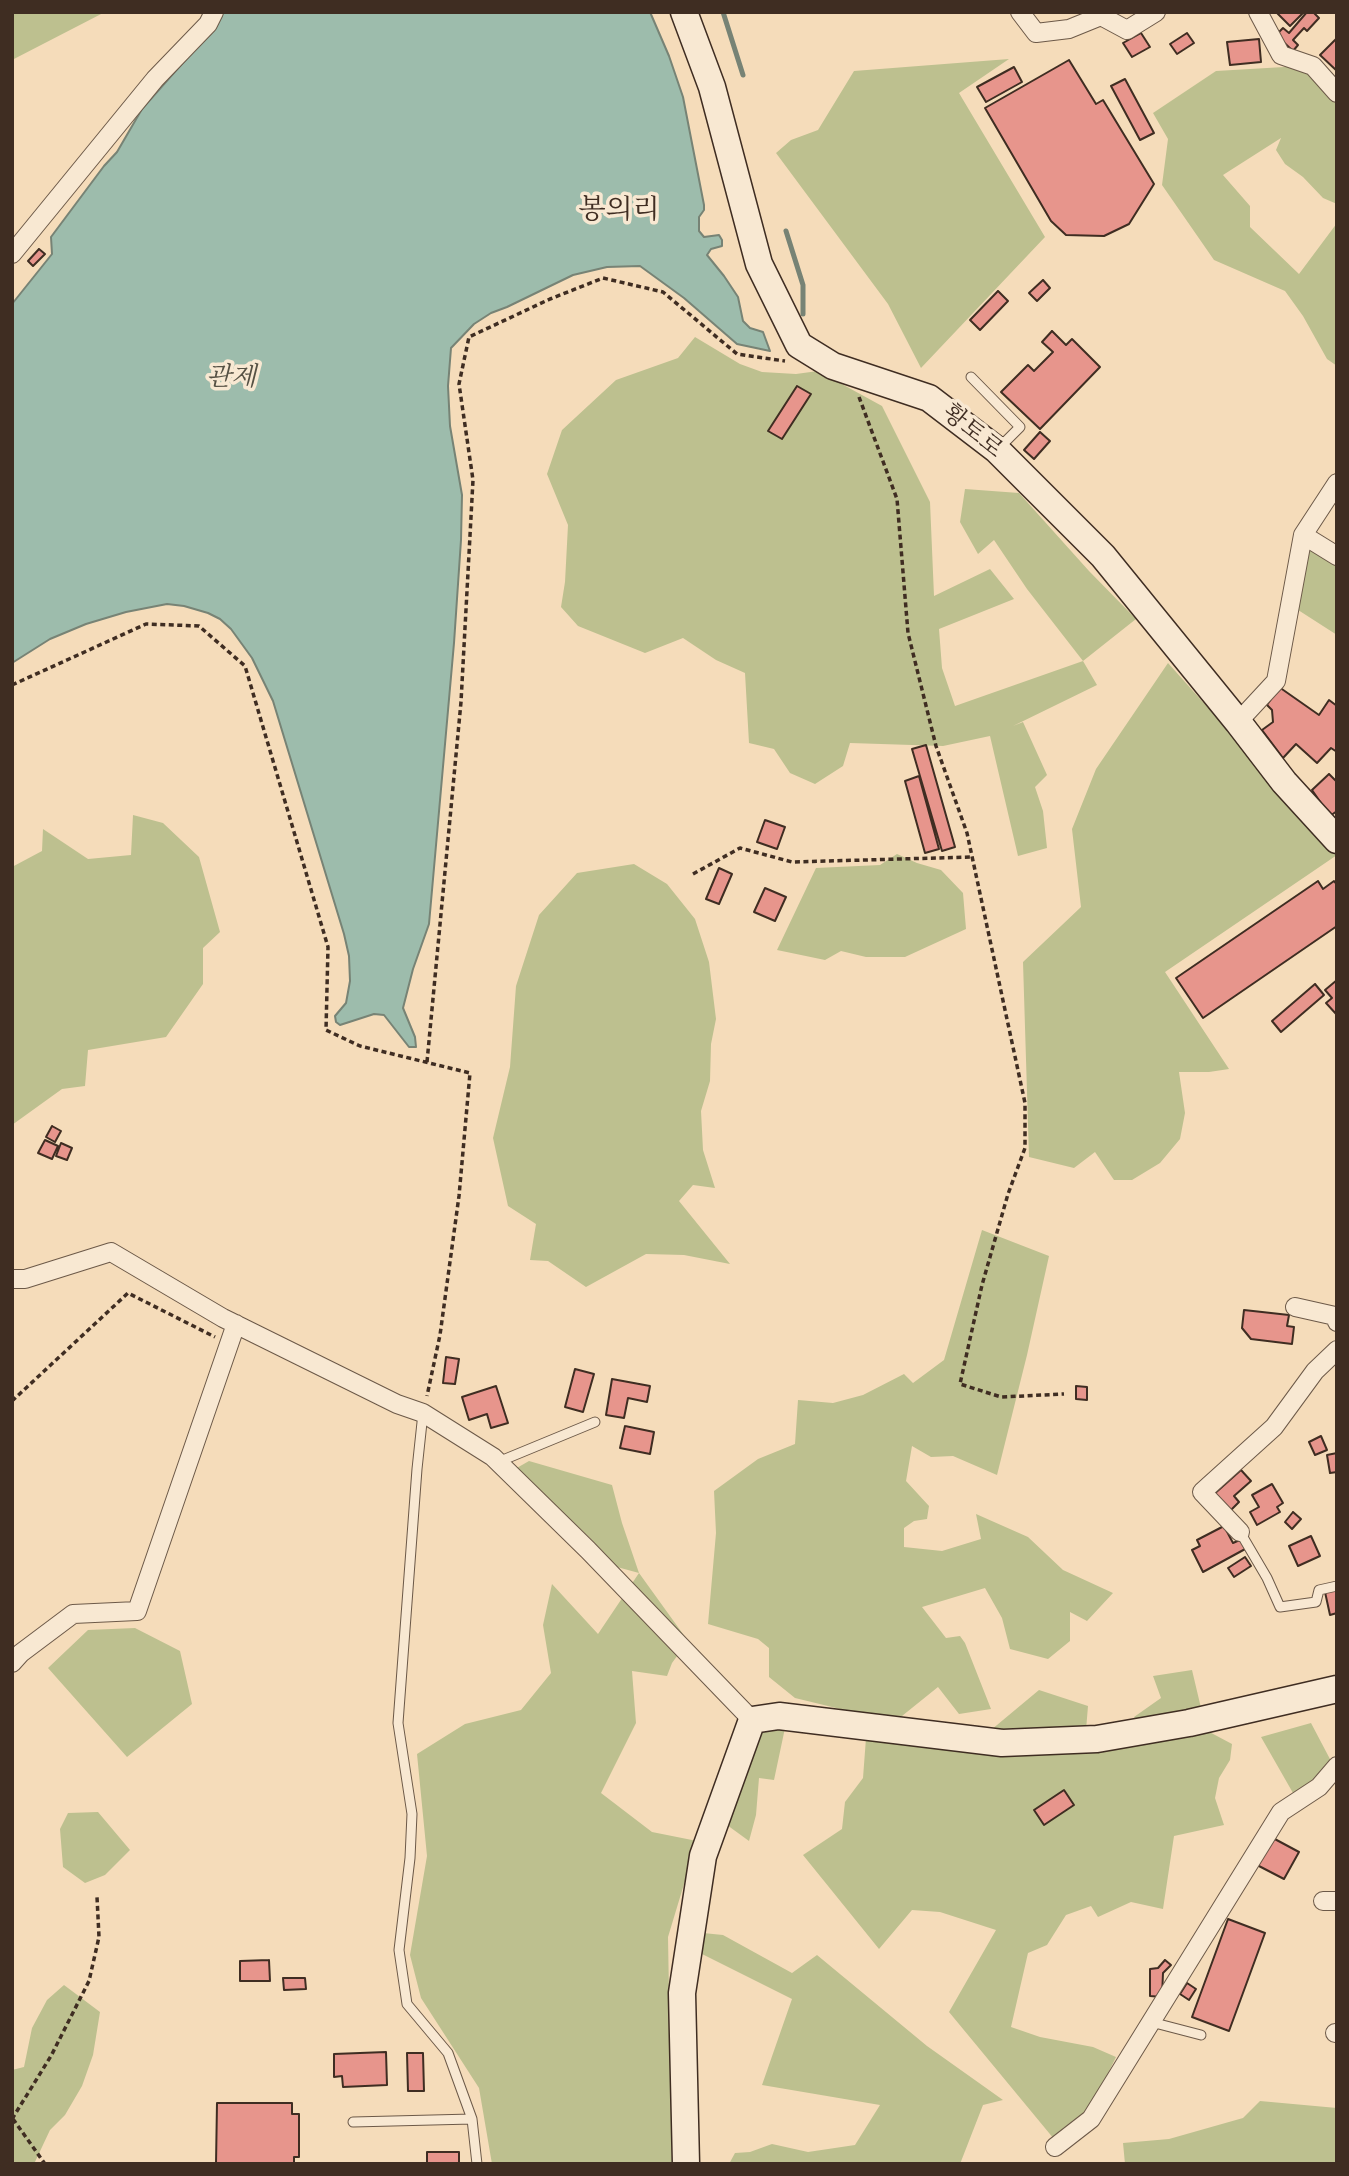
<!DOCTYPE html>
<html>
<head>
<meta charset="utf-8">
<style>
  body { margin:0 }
  #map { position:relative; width:1349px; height:2176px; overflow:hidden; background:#f5dcba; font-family:Alegreya,serif }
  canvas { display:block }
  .frame { position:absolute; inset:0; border:14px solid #3f2d22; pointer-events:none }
</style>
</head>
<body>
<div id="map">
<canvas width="1349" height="2176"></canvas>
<div class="frame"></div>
</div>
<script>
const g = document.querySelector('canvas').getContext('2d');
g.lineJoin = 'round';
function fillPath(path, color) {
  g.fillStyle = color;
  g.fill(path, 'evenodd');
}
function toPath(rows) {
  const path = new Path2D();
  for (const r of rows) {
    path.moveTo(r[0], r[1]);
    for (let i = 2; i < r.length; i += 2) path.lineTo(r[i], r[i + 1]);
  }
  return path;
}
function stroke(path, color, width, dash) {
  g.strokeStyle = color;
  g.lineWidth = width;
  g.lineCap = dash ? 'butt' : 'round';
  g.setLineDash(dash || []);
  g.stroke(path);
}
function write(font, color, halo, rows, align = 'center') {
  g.font = font + ' Alegreya,"Noto Serif KR",serif';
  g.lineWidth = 7;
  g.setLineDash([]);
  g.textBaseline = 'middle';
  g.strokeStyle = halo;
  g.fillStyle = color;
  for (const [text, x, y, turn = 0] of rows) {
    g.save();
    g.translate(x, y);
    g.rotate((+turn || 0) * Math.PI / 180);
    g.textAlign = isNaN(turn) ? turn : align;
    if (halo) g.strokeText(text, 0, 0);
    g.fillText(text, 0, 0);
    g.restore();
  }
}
fillPath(toPath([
  [12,12,105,12,12,60],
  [1009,59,959,93,1045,237,921,368,888,304,776,153,791,140,818,130,854,71],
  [1301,66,1337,103,1337,204,1323,198,1303,177,1285,164,1276,150,1281,138,1223,175,1250,206,1250,227,1299,274,1337,223,1337,366,1327,359,1303,316,1285,291,1214,260,1162,185,1168,139,1153,113,1216,71],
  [695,337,740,364,762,372,796,374,818,371,882,406,930,502,934,596,990,569,1014,599,939,629,942,668,955,706,1083,661,1027,589,994,540,978,554,960,522,965,489,1019,493,1089,571,1136,619,1083,661,1097,685,1013,726,1023,722,1047,775,1035,787,1043,811,1047,848,1018,856,990,736,943,746,850,743,843,766,815,784,790,773,774,749,749,743,745,673,716,660,683,638,645,653,578,626,561,607,565,582,568,525,547,474,562,430,616,380,678,358],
  [1309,543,1337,560,1337,635,1295,608],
  [1168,663,1337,852,1337,855,1165,972,1229,1069,1209,1072,1179,1072,1185,1113,1180,1139,1160,1163,1132,1180,1114,1180,1095,1152,1074,1168,1029,1157,1023,962,1081,907,1072,829,1096,769],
  [133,815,163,823,199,857,220,932,203,948,203,984,166,1037,88,1050,85,1086,62,1089,12,1125,12,867,42,851,43,829,88,859,131,855],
  [897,854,917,863,941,870,963,893,966,929,905,957,866,957,841,951,825,960,777,950,816,868,880,865],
  [634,864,667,884,695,919,709,962,716,1019,711,1044,710,1081,701,1111,703,1150,715,1188,693,1185,679,1201,730,1264,684,1255,646,1254,586,1287,548,1261,530,1260,536,1224,508,1206,493,1138,510,1067,516,986,539,915,577,873],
  [982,1230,1049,1256,1027,1355,997,1475,953,1456,931,1457,912,1446,906,1481,929,1506,927,1519,914,1521,904,1528,904,1547,942,1551,981,1539,976,1514,1028,1537,1063,1570,1113,1593,1087,1621,1070,1612,1070,1641,1048,1659,1010,1649,1002,1618,985,1588,922,1607,946,1638,960,1636,965,1643,991,1709,959,1714,938,1687,902,1716,865,1715,795,1698,769,1677,769,1648,758,1639,708,1624,716,1533,714,1491,758,1459,795,1444,798,1400,833,1403,863,1395,904,1374,913,1383,944,1360],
  [529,1461,612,1485,622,1523,639,1573,688,1641,672,1663,667,1676,632,1671,636,1723,601,1793,652,1832,697,1841,668,1937,672,2164,492,2164,479,2088,421,1998,410,1955,427,1856,417,1754,465,1724,521,1710,551,1673,543,1625,552,1584,598,1634,639,1573,617,1567,589,1537,515,1469],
  [135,1628,180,1651,192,1704,127,1757,48,1668,88,1630],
  [1192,1670,1201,1708,1140,1725,1134,1717,1161,1698,1153,1676],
  [1039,1690,1088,1706,1086,1730,985,1735],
  [1311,1723,1331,1761,1319,1778,1293,1793,1261,1737],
  [1200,1727,1232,1744,1230,1760,1219,1778,1215,1798,1224,1825,1174,1836,1163,1909,1131,1902,1098,1917,1091,1906,1066,1915,1047,1945,1028,1953,1011,2027,1040,2037,1093,2047,1116,2057,1091,2108,1054,2139,949,2012,996,1930,940,1912,912,1910,879,1949,803,1855,842,1829,845,1802,863,1778,866,1738,907,1744,1068,1754],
  [785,1728,774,1780,759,1778,756,1815,749,1841,727,1825,762,1730],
  [98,1812,130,1850,105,1875,85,1883,63,1867,60,1829,68,1813],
  [703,1933,723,1935,792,1973,817,1955,927,2046,1003,2100,983,2105,960,2164,729,2164,735,2153,750,2152,772,2144,808,2152,855,2145,880,2105,762,2085,792,1999,700,1953],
  [64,1985,100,2012,93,2055,82,2086,65,2115,50,2130,34,2164,12,2164,12,2070,24,2067,32,2028,47,2000],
  [1260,2101,1337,2108,1337,2164,1125,2164,1123,2143,1169,2139,1243,2118]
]), '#bdc08f');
const water = toPath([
  [221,12,650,12,669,56,683,97,704,205,704,210,699,217,699,231,704,237,719,235,722,240,722,246,711,249,707,255,724,276,738,297,743,321,750,328,763,332,770,351,737,344,684,298,640,266,607,267,573,275,507,307,491,313,474,324,451,348,448,386,450,426,462,495,461,540,454,643,429,924,413,969,403,1008,415,1037,416,1047,409,1047,384,1015,374,1014,340,1025,336,1022,335,1016,346,1003,350,981,349,956,344,934,273,701,252,658,231,629,220,619,208,613,184,606,167,604,126,612,86,624,50,639,12,663,12,304,52,254,51,237,104,166,117,152,142,109,202,41,221,12]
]);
fillPath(water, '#9dbcac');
stroke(water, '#778375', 2);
stroke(toPath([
  [723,12,743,75],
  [786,231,803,285,803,314]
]), '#778375', 5);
const building = toPath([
  [1276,12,1304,12,1290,26,1276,12],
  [1307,12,1313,12,1319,18,1307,31,1304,28,1293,40,1298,45,1293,51,1276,35,1283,28,1289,33,1307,12],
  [1141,33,1150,47,1132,57,1123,43,1141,33],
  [1187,33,1194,43,1177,54,1170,44,1187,33],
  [1337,38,1337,71,1320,55,1337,38],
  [1259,39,1261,62,1230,65,1227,42,1259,39],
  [1069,60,1096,104,1103,100,1154,184,1129,224,1104,236,1066,235,1051,221,985,108,1069,60],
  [1014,67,1022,82,986,102,977,87,1014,67],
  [1125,79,1154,133,1140,140,1111,86,1125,79],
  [39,249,45,254,33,266,28,261,39,249],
  [1043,280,1050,288,1037,301,1029,293,1043,280],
  [998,291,1008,301,980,330,970,320,998,291],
  [1052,331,1066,345,1072,339,1100,367,1040,429,1001,392,1028,365,1034,371,1053,352,1042,342,1052,331],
  [797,386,811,394,782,439,768,431,797,386],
  [1040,432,1050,441,1034,459,1024,450,1040,432],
  [1279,687,1319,715,1329,700,1337,706,1337,752,1331,748,1317,763,1296,744,1283,758,1262,730,1273,722,1272,710,1267,705,1279,687],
  [926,745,955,847,942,851,912,749,926,745],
  [1329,774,1337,782,1337,811,1330,816,1312,790,1329,774],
  [919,776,939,849,925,853,905,781,919,776],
  [765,820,785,827,777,849,757,842,765,820],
  [719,868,732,874,719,904,706,899,719,868],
  [1318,881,1323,889,1334,881,1337,885,1337,926,1203,1018,1176,978,1318,881],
  [765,888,786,897,775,921,754,912,765,888],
  [1337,980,1337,1015,1326,1003,1332,998,1325,990,1337,980],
  [1315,984,1324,995,1281,1032,1272,1021,1315,984],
  [52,1126,61,1131,55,1142,46,1137,52,1126],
  [45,1140,58,1146,52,1159,38,1153,45,1140],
  [61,1143,72,1148,67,1160,56,1156,61,1143],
  [1244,1310,1289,1315,1287,1326,1294,1327,1292,1344,1251,1339,1242,1328,1244,1310],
  [446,1357,459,1359,455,1384,443,1383,446,1357],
  [575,1369,594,1374,583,1412,565,1407,575,1369],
  [612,1379,650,1386,647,1402,628,1398,624,1418,606,1415,612,1379],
  [496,1386,508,1423,491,1428,487,1414,469,1420,462,1397,496,1386],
  [1076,1386,1087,1387,1087,1400,1076,1399,1076,1386],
  [625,1426,654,1432,650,1454,620,1448,625,1426],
  [1321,1436,1327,1450,1315,1455,1309,1442,1321,1436],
  [1337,1453,1337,1472,1330,1473,1327,1455,1337,1453],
  [1241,1470,1251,1481,1234,1496,1239,1502,1229,1512,1213,1495,1241,1470],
  [1272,1484,1283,1503,1277,1507,1280,1512,1257,1525,1250,1512,1259,1507,1252,1495,1272,1484],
  [1293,1512,1301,1519,1292,1529,1285,1522,1293,1512],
  [1224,1526,1233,1543,1242,1539,1247,1548,1203,1572,1192,1550,1200,1546,1197,1540,1224,1526],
  [1311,1536,1320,1556,1298,1566,1289,1546,1311,1536],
  [1245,1557,1251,1566,1234,1577,1228,1568,1245,1557],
  [1336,1590,1337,1613,1330,1615,1325,1592,1336,1590],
  [1064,1790,1074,1805,1044,1825,1034,1810,1064,1790],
  [1271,1837,1299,1852,1284,1879,1257,1865,1271,1837],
  [1228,1919,1265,1933,1229,2031,1192,2017,1228,1919],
  [269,1960,270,1981,240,1981,240,1961,269,1960],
  [1165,1960,1171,1965,1163,1973,1162,1997,1150,1996,1150,1969,1158,1968,1165,1960],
  [283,1978,305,1978,306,1989,284,1990,283,1978],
  [1187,1983,1196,1989,1189,2000,1180,1994,1187,1983],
  [386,2052,387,2085,343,2087,342,2076,334,2077,334,2054,386,2052],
  [407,2053,423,2053,424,2091,408,2091,407,2053],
  [217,2103,292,2103,292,2114,299,2114,299,2157,294,2157,294,2164,216,2164,217,2103],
  [427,2152,459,2152,459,2164,427,2164,427,2152]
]);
fillPath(building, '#e7958c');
stroke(building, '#3f2d22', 2);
const lane = toPath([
  [971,377,1020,427,998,449],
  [423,1413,417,1469,398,1723,412,1814,410,1858,399,1950,407,2004,448,2053,472,2119,477,2164],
  [498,1462,595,1422],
  [1240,1532,1267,1578,1280,1607,1316,1602,1319,1590,1337,1586],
  [1151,2022,1201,2035],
  [353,2122,472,2119]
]);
const street = toPath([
  [1020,12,1036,33,1069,29,1101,16,1127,30,1156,12],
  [1258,12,1281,55,1313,66,1337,93],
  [12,254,155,79,208,24,214,12],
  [1303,535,1337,556],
  [1238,722,1276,681,1303,535,1337,483],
  [12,1279,25,1279,111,1252,223,1318,397,1404,423,1413,493,1457,588,1550,752,1720],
  [1295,1307,1335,1316,1337,1322],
  [1240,1532,1202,1492,1274,1427,1315,1371,1337,1350],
  [12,1663,21,1653,73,1614,137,1611,236,1324],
  [1323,1901,1337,1901],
  [1335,2033,1337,2033],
  [1055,2147,1091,2119,1281,1812,1319,1787,1337,1766]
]);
const secondary = toPath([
  [684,12,712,87,759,264,799,345,833,366,929,398,997,450,1103,556,1238,722,1284,782,1337,840],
  [686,2164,682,1993,703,1856,752,1720,779,1716,1002,1743,1097,1739,1189,1723,1337,1689]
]);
stroke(lane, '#6c5948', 11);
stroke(street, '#6c5948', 20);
stroke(secondary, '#3f2d22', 29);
stroke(toPath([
  [859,397,897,499,908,633,936,746,967,833,1025,1103,1025,1148,1008,1194,982,1285,960,1384,1001,1397,1064,1394],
  [12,685,146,624,199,626,245,666,328,947,326,1030,360,1046,470,1073,459,1196,440,1335,427,1396],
  [693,874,740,848,792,862,972,857],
  [427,1062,461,702,473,480,459,384,469,337,550,299,603,278,663,292,737,354,785,361],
  [12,1401,128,1293,215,1337],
  [12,2119,51,2056,89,1981,99,1937,97,1897],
  [13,2119,45,2164]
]), '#3f2d22', 3.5, [5, 3.5]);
stroke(lane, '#f8e8d2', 9);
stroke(street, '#f8e8d2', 18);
stroke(secondary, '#f8e8d2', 26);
write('24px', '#3f2d22', '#f8e8d2', [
  ["황토로",972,432,39]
]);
write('italic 26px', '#565144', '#f8e8d2', [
  ["관제",231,379]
]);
write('28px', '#3f2d22', '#f8e8d2', [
  ["봉의리",619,211]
]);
</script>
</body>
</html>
